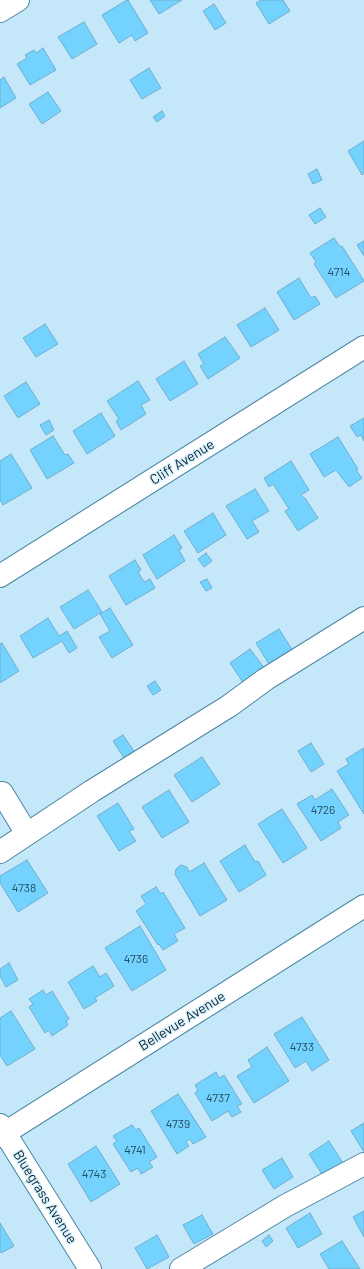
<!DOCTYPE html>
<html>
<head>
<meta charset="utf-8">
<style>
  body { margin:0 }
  canvas { display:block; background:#c4e8fa }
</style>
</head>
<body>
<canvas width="364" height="1269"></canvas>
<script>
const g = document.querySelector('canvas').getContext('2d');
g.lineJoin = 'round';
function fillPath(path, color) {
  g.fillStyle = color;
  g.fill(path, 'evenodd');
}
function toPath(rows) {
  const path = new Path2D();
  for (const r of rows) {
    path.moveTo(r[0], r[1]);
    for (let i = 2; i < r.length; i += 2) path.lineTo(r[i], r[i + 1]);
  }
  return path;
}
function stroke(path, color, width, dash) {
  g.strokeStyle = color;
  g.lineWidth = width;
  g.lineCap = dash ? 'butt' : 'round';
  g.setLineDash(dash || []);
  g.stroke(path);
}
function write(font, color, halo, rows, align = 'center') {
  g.font = font + ' Barlow,sans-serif';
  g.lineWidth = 3;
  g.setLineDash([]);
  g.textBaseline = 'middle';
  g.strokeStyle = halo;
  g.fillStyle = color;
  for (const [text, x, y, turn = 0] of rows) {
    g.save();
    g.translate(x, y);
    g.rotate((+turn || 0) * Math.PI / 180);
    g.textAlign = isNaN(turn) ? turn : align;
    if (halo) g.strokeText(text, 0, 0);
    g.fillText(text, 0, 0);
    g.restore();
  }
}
const building = toPath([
  [127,0,128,0,148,33,135,41,132,35,119,43,102,15,127,0],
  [150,0,182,0,159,14,150,0],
  [261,0,283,0,290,11,269,24,256,3,261,0],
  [214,4,226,23,215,30,203,11,214,4],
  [84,22,97,44,72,59,58,37,84,22],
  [43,48,56,70,30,85,17,64,27,58,25,55,34,50,36,53,43,48],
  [149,68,161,88,142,99,130,80,149,68],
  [4,77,16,98,0,108,0,80,4,77],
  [48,92,61,111,42,124,29,104,48,92],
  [162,111,165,116,157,122,153,117,162,111],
  [364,141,364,173,362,175,348,151,364,141],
  [317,169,322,180,313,184,308,174,317,169],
  [320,208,326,217,315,224,309,215,320,208],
  [334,238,340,247,342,246,364,281,336,298,314,264,316,262,310,253,334,238],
  [364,241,364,256,357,245,364,241],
  [299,278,311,298,315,296,320,304,294,320,277,292,299,278],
  [265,308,279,330,251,347,237,325,265,308],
  [45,324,58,344,36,357,23,338,45,324],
  [225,337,240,358,208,379,200,366,204,364,198,354,225,337],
  [184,361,198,384,170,401,156,379,184,361],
  [138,381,150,400,141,405,146,414,121,430,116,421,119,419,107,401,138,381],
  [26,382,40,404,18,418,4,396,26,382],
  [101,413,115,436,87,454,73,431,101,413],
  [364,418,364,441,361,435,357,437,350,426,364,418],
  [49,420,54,430,46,435,40,425,49,420],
  [53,436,65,455,68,454,74,463,47,479,30,450,53,436],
  [338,437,358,469,356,470,362,478,349,487,336,470,324,477,310,454,338,437],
  [11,454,32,488,3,505,0,500,0,461,11,454],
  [291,461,309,490,301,495,304,498,305,498,318,518,298,531,285,511,289,509,273,484,269,487,264,478,291,461],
  [255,489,269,511,252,521,259,532,247,539,226,506,255,489],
  [213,513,226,535,198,553,184,531,213,513],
  [174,535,182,548,179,550,185,561,157,579,143,555,174,535],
  [206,553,212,561,204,567,198,559,206,553],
  [135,560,141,570,138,572,144,582,150,579,155,588,126,605,109,576,135,560],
  [207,579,212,588,206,591,200,582,207,579],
  [88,590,102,612,74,629,60,607,88,590],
  [110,608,133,645,112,658,99,637,110,631,100,614,110,608],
  [48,618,59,636,67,631,77,648,69,653,62,641,33,658,20,636,48,618],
  [279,629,293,651,270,666,256,643,279,629],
  [2,643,19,671,0,683,0,644,2,643],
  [250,649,265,669,244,684,230,663,250,649],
  [155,681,161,690,153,695,147,686,155,681],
  [123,735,134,751,124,758,113,741,123,735],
  [311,743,324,764,311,772,298,751,311,743],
  [364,748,364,814,337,771,349,764,346,759,364,748],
  [202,757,220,784,192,802,174,775,202,757],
  [332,789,349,815,338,822,341,828,321,841,297,804,312,795,315,800,332,789],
  [169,790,189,822,162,838,142,807,169,790],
  [118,803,134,829,129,831,136,841,119,851,97,816,118,803],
  [282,809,307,848,283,863,258,824,282,809],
  [245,845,255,862,258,861,266,875,239,892,220,861,245,845],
  [27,860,48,893,18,912,0,883,0,876,27,860],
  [204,863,227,900,200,916,175,874,176,869,181,865,187,867,189,872,204,863],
  [156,887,161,894,163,892,185,928,174,934,178,941,163,950,159,944,158,945,136,911,146,904,141,896,156,887],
  [140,926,166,970,132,991,105,948,140,926],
  [9,963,18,980,6,987,0,976,0,969,9,963],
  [93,966,100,977,106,973,114,986,95,998,97,1001,84,1009,68,982,93,966],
  [43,990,46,995,52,991,69,1019,66,1021,68,1025,52,1036,49,1030,45,1033,29,1007,33,1004,29,999,43,990],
  [11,1011,35,1049,7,1066,0,1055,0,1018,11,1011],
  [302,1017,329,1060,312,1071,306,1061,295,1068,274,1034,302,1017],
  [267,1047,289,1081,254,1103,237,1076,252,1067,248,1060,267,1047],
  [216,1072,219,1078,224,1075,242,1104,237,1106,241,1112,232,1117,228,1111,212,1121,195,1093,198,1090,195,1085,216,1072],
  [178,1094,206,1137,193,1144,190,1139,186,1142,189,1146,177,1154,151,1111,178,1094],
  [364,1123,364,1152,351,1131,364,1123],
  [132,1125,136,1130,139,1128,157,1157,149,1162,153,1167,141,1174,138,1168,131,1172,113,1144,117,1141,113,1136,132,1125],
  [329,1141,343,1163,323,1176,309,1154,329,1141],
  [96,1146,120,1184,91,1202,68,1164,96,1146],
  [282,1158,293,1177,274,1189,262,1170,282,1158],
  [364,1211,364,1237,353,1217,364,1211],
  [310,1213,322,1234,298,1248,286,1228,310,1213],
  [202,1215,213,1234,194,1244,183,1225,202,1215],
  [0,1223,14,1246,1,1253,0,1251,0,1223],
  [157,1235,169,1257,147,1269,135,1248,157,1235],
  [269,1235,273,1241,266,1247,262,1241,269,1235],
  [342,1241,360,1269,329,1269,320,1254,342,1241]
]);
fillPath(building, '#74d2fe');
stroke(building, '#72aecb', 1);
const minor = toPath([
  [0,11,18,0],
  [0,576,364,347],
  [2,793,27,834],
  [0,852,92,791,229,706,266,679,364,618],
  [0,1125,90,1269],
  [0,1136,364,906],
  [181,1269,285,1206,364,1164]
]);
stroke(minor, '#4b86a2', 24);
stroke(minor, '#fff', 22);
write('12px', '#244f62', null, [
  ["4714",339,272],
  ["4726",323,810],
  ["4738",24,888],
  ["4736",136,959],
  ["4733",302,1047],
  ["4737",218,1098],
  ["4739",178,1124],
  ["4741",135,1150],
  ["4743",94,1174]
]);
write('14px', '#0a232e', '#dbf3ff', [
  ["Cliff Avenue",182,462,-32],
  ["Bellevue Avenue",182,1021,-32],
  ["Bluegrass Avenue",45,1197,58]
]);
</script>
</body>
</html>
